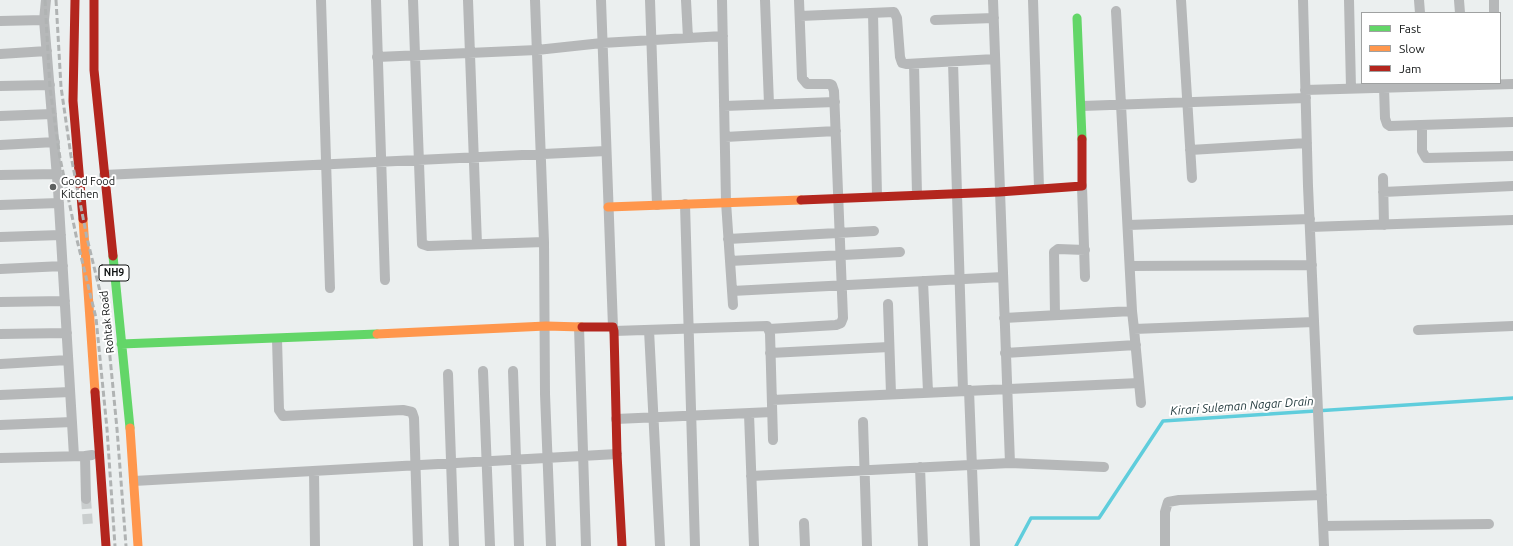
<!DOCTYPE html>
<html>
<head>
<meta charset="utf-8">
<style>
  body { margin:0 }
  #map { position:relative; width:1513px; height:546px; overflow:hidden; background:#ebefef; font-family:Ubuntu,sans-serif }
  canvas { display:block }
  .legend { position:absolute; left:1361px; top:12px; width:140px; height:72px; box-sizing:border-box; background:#fff; border:1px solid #9fa1a1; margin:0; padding:5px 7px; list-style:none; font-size:12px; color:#101313 }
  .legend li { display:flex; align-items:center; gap:8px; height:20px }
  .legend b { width:20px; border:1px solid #9fa1a1 }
</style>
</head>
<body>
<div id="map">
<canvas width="1513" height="546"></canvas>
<ul class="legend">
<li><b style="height:5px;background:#63d668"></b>Fast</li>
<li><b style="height:5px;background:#ff974d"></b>Slow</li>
<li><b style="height:5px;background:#b3261e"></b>Jam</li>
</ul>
</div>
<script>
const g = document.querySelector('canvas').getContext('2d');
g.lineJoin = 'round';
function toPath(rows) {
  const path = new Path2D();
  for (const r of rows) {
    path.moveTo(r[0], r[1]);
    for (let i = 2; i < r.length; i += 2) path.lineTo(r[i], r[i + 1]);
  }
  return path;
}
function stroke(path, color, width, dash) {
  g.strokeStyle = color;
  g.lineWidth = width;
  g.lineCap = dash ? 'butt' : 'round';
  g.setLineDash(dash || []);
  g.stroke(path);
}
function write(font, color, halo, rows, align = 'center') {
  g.font = font + ' Ubuntu,sans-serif';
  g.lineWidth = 4;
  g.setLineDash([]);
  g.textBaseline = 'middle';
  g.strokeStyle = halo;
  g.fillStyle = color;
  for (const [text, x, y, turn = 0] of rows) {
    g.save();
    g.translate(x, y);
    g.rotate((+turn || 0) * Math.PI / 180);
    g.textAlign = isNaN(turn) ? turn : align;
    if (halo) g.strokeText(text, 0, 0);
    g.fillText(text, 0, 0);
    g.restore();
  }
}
stroke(toPath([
  [1016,546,1031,518,1099,518,1163,421,1513,398]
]), '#5fcddc', 3.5);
stroke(toPath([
  [86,499,88,526]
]), '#cacece', 10, [10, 5]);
stroke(toPath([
  [46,0,44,20,58,189,74,456],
  [321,0,330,288],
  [376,0,385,280],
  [413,0,422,244,428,246,544,242],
  [468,0,477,244],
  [535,0,544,242,545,394,551,546],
  [601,0,613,327],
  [650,0,657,205],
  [686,0,688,38],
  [722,0,726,202,733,305],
  [765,0,769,104],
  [993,0,1010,463],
  [1033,0,1039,188],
  [1181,0,1192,178],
  [1303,0,1308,186,1324,546],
  [1349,0,1351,88],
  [1419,0,1420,13],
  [1459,0,1460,13],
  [1494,0,1494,13],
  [1116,11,1132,311],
  [873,13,877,196],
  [800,16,894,12,897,18,900,57,902,63,906,64,995,59],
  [935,20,994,18],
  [0,21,44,20],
  [0,54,47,51],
  [377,57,537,50,602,43,723,36],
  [953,62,963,391],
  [914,64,917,195],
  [0,86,50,85],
  [1384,87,1385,118,1387,124,1390,126,1513,122],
  [1305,90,1513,84],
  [724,106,835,102],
  [1082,106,1306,98],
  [0,116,52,114],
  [1422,125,1422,151,1426,158,1513,156],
  [725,137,836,131],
  [0,145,55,142],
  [1190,150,1307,143],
  [0,175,57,174],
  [104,175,606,151],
  [1383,178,1384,225],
  [1082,186,1085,277],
  [1383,192,1513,186],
  [685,204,695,546],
  [0,205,59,203],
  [1128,225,1310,219],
  [1310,227,1513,220],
  [0,237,61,235],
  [728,239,874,231],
  [730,261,900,252],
  [1130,266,1312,265],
  [0,269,63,266],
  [923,281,928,392],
  [732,291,1003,277],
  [0,302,65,301],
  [888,304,891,394],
  [1055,315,1054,252,1058,249,1085,250],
  [1004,318,1132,311,1134,329,1314,322],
  [579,327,586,546],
  [769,329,836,325,841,323,843,318,834,91,832,85,830,84,807,84,802,78,799,0],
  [1134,329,1141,403],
  [649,330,660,546],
  [1418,330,1513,326],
  [614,331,767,326,770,333,773,440],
  [0,334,67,333],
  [277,339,279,410,283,416,403,410,412,412,414,418,418,546],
  [770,353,889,347],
  [1005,353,1136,345],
  [0,364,68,360],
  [483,371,490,546],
  [513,371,519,546],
  [448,374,454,546],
  [969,390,975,546],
  [0,395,70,392],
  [772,400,1139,383],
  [749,414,754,546],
  [616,419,772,412],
  [863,422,867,546],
  [0,425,72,422],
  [0,458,85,456],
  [920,467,923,546],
  [314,471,315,546],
  [751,476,1010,463,1104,467],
  [134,481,617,454],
  [86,499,85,456,92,455],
  [804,523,805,546],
  [1323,526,1489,524],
  [1165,546,1165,512,1168,502,1179,500,1322,495]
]), '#b6b8b9', 10);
stroke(toPath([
  [1077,18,1082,139],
  [113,256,130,428],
  [121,344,377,334]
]), '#63d668', 9);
stroke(toPath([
  [608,207,801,200],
  [83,219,95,392],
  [377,334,546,326,582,327],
  [130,428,138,546]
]), '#ff974d', 9);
stroke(toPath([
  [75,0,73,101,83,219],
  [94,0,94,70,113,256],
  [801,200,999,192,1082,186,1082,139],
  [582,327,613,327,614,331,617,454,622,546],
  [95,392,106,546]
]), '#b3261e', 9);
stroke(toPath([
  [45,0,50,88,60,158,77,240,96,318,107,429,115,546],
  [56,0,61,87,71,156,87,238,106,316,117,429,126,546]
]), '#b0b3b3', 3, [6, 3]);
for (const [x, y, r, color] of [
  [53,187,4,"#5d6060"]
]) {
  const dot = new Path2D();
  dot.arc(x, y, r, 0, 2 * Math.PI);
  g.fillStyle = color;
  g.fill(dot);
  stroke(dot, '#fff', 1.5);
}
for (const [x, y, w] of [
  [114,273,30]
]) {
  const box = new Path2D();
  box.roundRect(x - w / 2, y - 8, w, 16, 3);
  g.fillStyle = '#fff';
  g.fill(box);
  stroke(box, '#101313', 1);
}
write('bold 10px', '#101313', null, [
  ["NH9",114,273]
]);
write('11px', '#101313', '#fff', [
  ["Good Food",61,181],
  ["Kitchen",61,194]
], 'left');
write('11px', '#101313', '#fff', [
  ["Rohtak Road",107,322,-96]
]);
write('italic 12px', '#1d3539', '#fff', [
  ["Kirari Suleman Nagar Drain",1242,406,-4]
]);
</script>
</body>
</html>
